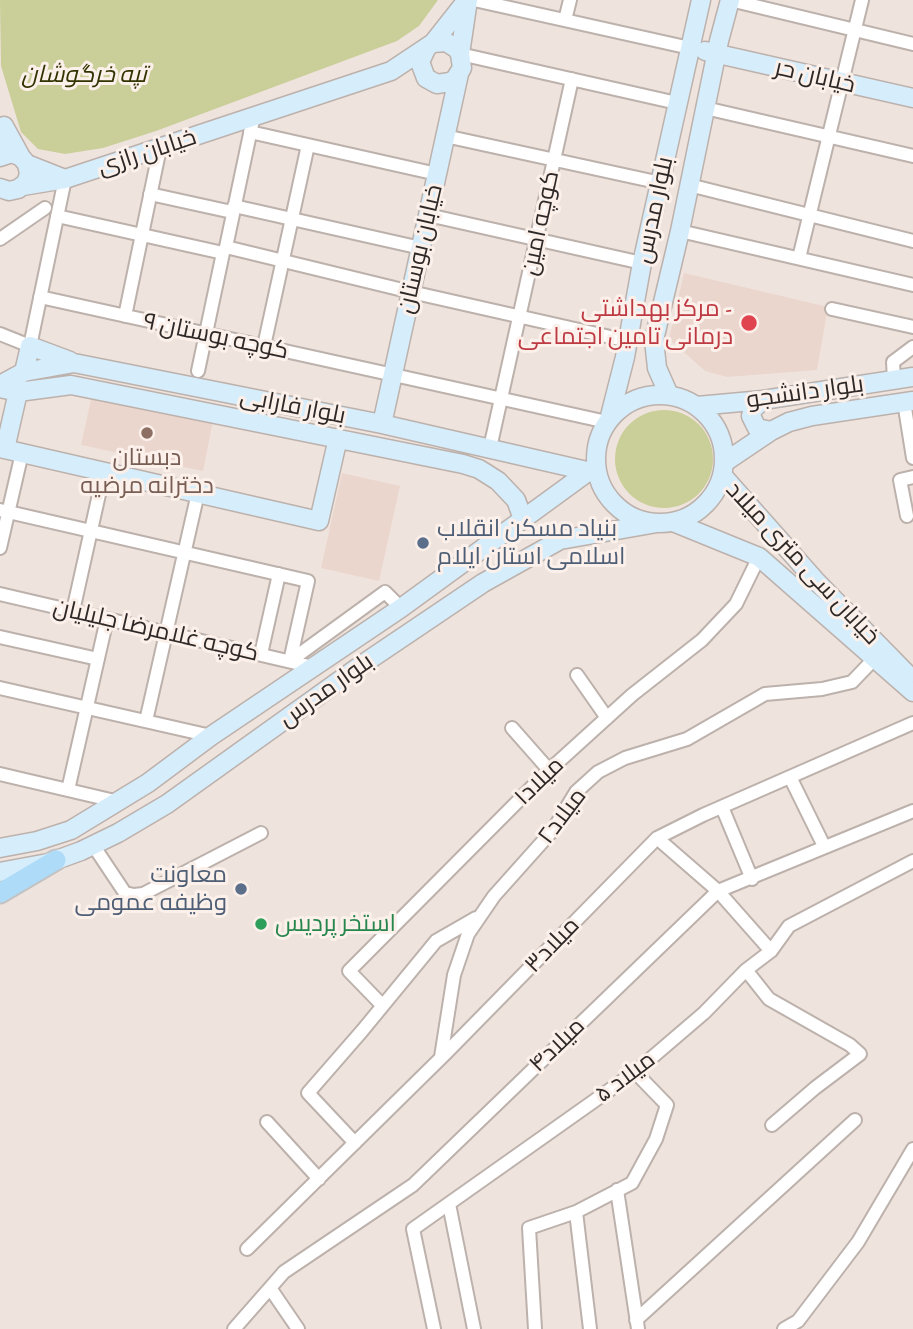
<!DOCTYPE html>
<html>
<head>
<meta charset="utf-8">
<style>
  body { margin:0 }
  canvas { display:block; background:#efe3dd }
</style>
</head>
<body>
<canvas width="913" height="1329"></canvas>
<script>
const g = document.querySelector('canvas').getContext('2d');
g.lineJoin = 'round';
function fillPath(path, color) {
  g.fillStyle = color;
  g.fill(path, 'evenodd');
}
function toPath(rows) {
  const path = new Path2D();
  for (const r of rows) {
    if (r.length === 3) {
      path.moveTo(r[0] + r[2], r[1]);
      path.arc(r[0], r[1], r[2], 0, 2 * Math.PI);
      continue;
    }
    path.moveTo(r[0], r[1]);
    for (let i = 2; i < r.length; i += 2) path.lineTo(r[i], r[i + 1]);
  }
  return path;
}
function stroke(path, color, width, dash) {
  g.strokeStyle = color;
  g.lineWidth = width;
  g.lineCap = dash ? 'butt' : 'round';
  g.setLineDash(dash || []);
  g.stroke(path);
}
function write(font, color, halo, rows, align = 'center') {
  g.font = font + ' "Crimson Pro",Cairo,serif';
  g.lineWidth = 6;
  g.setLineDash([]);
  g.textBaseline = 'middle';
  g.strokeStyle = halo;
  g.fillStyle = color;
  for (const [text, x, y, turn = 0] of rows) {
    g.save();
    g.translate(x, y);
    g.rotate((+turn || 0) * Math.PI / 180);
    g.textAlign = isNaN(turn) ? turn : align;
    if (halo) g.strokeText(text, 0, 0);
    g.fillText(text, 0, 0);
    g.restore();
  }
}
fillPath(toPath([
  [684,273,828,307,817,370,727,377,705,371,669,339],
  [92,395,213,421,203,471,81,445],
  [342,473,400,486,379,581,321,568]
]), '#ebd6ce');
fillPath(toPath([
  [0,0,438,0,419,26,397,41,156,131,103,148,65,154,38,149,21,132,1,66],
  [664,459,49]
]), '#cacf99');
const street = toPath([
  [474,0,690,48],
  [730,0,913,44],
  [565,20,570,0],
  [460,54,677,103],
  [705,108,913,156],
  [254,115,226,247,411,292,628,341],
  [250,132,437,174],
  [445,136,661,183],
  [689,185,913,241],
  [150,194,232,212],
  [234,206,421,248],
  [428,215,642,263],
  [57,216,223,253,198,371],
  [680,231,913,285],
  [0,239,45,208],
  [799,258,862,0],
  [40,297,607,422],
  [832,309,913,327],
  [125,316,160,148],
  [0,334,30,346,65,179],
  [264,346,308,145],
  [894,379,893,362,913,347],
  [904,402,913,458],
  [490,448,572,79],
  [0,510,308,581,290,661],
  [907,516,900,480,913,477],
  [0,548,22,453],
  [0,594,313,667],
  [73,611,104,472],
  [0,637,98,659],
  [261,654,279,574],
  [290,661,385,592,401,608],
  [577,675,607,718],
  [0,688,211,736],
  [146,721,198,493],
  [512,728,549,770],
  [0,774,119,802],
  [790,777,824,846],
  [68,790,107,619],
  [722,807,752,879],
  [657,838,718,891,771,951],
  [93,845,125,893,134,895,143,894,261,833],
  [746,970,769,999,850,1045,860,1054,815,1088,772,1125],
  [382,1005,349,971,546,773,632,695,702,640,736,604,759,557],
  [441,1057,454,975,468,934,494,896,553,830,576,792,598,772,625,758,687,739,765,694,822,689,852,682,874,659],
  [267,1122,319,1179],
  [355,1143,308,1093,362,1031,436,941,476,918],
  [617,1190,638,1329],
  [449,1204,474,1329],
  [576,1212,590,1329],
  [247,1249,446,1053,657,838,703,815,913,723],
  [270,1288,298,1329],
  [636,1320,855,1120],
  [234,1329,284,1272,413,1185,718,891,913,811],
  [434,1329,413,1229,635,1072,704,1013,746,970,771,951,789,926,913,861],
  [535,1329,529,1228,576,1212,632,1183,656,1139,667,1105,635,1072],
  [784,1329,798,1321,858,1242,913,1149]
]);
const secondary = toPath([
  [433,43,467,0],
  [705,51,913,98],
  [460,54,468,0],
  [0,144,4,126,21,157],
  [0,157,12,153,21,157,27,164,29,174,26,183,18,189,9,191,0,188],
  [65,179,391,71,433,43,446,42,457,49,460,54,462,68,455,79,450,82,437,84,426,78,420,62,427,47],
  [23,186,65,179,27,164],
  [24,372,30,346,70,361],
  [0,385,24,372,74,363,382,424,587,471],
  [0,388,18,392,71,385,463,464,479,469,498,481,516,500,523,519],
  [660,459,64],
  [669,395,657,368,654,340,680,231,719,41,730,0],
  [763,400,753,409,751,416,757,428,771,431],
  [697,406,763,400,913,377],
  [609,420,625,357,642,263,701,0],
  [382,424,459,74],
  [0,448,319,521,338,438],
  [5,449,18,392],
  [725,462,771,431,789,422,812,416,913,401],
  [723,476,815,580,908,675],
  [673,522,759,557,913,692],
  [0,848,37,841,71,830,148,783,211,736,401,608,596,466],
  [0,872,48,863,81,851,118,833,167,804,357,668,483,583,560,540,657,523]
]);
const primary = toPath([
  [0,893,56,860]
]);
stroke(street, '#bdb1ac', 16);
stroke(secondary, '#bdb1ac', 21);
stroke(primary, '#c4c3c3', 23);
stroke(street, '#fff', 12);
stroke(secondary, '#d6edfc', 18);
stroke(primary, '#addbf8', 19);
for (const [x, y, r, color] of [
  [749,323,9,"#e0444e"],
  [147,433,7,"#8d6e63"],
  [423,543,7,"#5c6f8a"],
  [241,889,7,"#5c6f8a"],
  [261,924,7,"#2e9e5b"]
]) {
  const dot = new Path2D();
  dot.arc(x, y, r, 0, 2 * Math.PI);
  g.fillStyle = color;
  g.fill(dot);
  stroke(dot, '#fcf0eb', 2.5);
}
write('italic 24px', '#313300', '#fcf0eb', [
  ["تپه خرگوشان",84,75]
]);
write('24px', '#2e2927', '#fcf0eb', [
  ["خیابان حر",815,76,13],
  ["خیابان رازی",147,152,-18],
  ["بلوار مدرس",654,210,-78],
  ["کوچه امین",540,223,-78],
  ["خیابان بوستان",420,249,-77],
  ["کوچه بوستان ۹",216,336,12],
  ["بلوار دانشجو",805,392,-8],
  ["بلوار فارابی",293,406,11],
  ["خیابان سی متری میلاد",803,563,47],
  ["کوچه غلامرضا جلیلیان",156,630,13],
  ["بلوار مدرس",326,690,-35],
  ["میلاد۱",539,781,-44],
  ["میلاد۲",562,816,-53],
  ["میلاد۳",552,945,-46],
  ["میلاد۴",557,1045,-44],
  ["میلاد ۵",625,1077,-37]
]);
write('24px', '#be3a42', '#fcf0eb', [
  ["مرکز بهداشتی -",733,309],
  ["درمانی تامین اجتماعی",733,337]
], 'right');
write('24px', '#785e54', '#fcf0eb', [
  ["دبستان",147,458],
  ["دخترانه مرضیه",147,486]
]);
write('24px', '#4e5e75', '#fcf0eb', [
  ["بنیاد مسکن انقلاب",437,529],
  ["اسلامی استان ایلام",437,557],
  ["معاونت",227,875,"right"],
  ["وظیفه عمومی",227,903,"right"]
], 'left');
write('24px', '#27864d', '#fcf0eb', [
  ["استخر پردیس",275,924]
], 'left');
</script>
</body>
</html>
